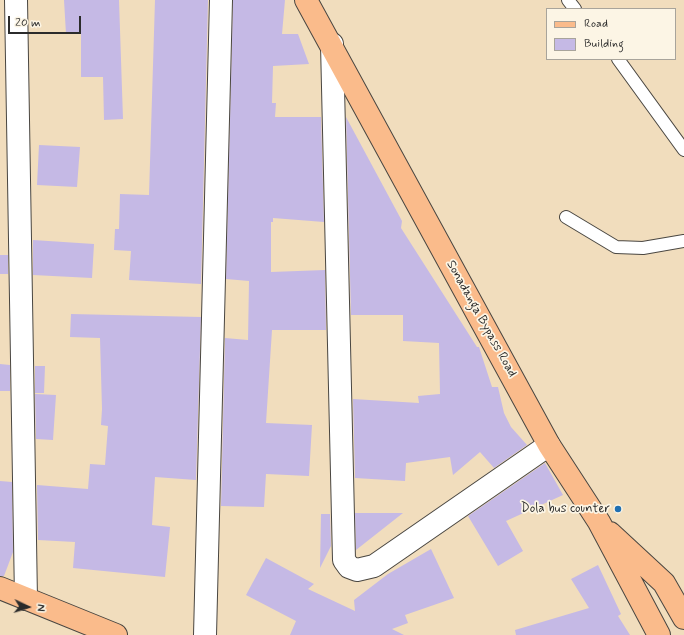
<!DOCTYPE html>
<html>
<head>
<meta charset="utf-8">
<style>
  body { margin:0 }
  #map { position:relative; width:684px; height:635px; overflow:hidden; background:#f1ddbd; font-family:Mynerve,sans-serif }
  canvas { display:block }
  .legend { position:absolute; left:546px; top:8px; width:130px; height:52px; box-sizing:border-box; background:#fcf5e5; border:1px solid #a8a49b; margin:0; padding:5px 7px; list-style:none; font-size:12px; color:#2b2b2b }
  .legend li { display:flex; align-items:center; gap:8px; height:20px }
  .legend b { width:20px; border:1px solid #a8a49b }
  .north { position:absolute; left:8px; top:587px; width:40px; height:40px; -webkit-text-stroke:3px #fcf5e5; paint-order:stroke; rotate:94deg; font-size:11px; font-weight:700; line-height:16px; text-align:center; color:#2b2b2b }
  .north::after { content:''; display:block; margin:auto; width:14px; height:18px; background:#2b2b2b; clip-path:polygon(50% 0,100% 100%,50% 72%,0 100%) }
  .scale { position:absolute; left:8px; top:16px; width:73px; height:18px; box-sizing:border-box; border:2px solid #2b2b2b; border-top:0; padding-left:5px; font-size:12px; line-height:14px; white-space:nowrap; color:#2b2b2b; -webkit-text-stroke:3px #fcf5e5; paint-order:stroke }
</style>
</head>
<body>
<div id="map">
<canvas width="684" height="635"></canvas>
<ul class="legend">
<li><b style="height:5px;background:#fabb8b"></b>Road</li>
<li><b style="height:11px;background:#c5b9e5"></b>Building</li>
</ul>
<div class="north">N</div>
<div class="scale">20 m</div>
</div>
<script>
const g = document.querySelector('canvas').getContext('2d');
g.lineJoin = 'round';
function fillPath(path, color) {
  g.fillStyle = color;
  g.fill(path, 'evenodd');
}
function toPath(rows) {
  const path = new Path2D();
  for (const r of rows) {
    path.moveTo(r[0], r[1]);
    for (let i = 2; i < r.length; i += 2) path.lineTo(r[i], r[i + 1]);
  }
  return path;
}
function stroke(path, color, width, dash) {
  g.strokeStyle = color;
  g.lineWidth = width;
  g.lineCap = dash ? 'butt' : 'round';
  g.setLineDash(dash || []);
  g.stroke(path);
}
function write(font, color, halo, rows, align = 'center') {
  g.font = font + ' Mynerve,sans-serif';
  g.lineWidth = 3.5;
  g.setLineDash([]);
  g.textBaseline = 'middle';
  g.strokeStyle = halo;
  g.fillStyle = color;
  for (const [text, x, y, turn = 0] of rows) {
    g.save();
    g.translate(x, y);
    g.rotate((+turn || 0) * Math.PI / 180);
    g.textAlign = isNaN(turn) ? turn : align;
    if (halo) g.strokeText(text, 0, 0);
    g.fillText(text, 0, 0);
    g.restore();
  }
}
fillPath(toPath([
  [64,0,119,0,123,119,104,120,103,77,81,77,81,33,66,34],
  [155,0,208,0,201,284,129,280,131,251,114,250,115,229,119,229,120,194,149,195],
  [233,0,285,0,282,34,298,34,309,64,273,66,272,103,276,103,275,117,321,117,324,222,273,218,273,222,271,222,271,272,325,270,326,330,272,330,266,423,312,425,309,476,266,474,264,507,221,506,225,338,248,340,249,281,226,279],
  [346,117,402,221,401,228,477,347,479,347,492,387,498,387,504,413,511,427,527,445,494,468,480,452,453,475,450,457,406,463,405,481,355,478,353,399,419,403,418,396,440,394,439,343,403,341,403,315,351,315],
  [39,145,80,147,77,187,37,185],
  [33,240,94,244,92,278,33,275],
  [0,255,8,255,8,274,0,274],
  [71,314,201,317,196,480,155,477,152,525,170,527,165,577,73,568,75,542,38,540,37,485,88,489,90,464,105,465,108,426,101,425,102,409,100,338,70,337],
  [0,364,10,365,10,391,0,391],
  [35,366,45,366,44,393,35,393],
  [35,394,56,395,53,440,36,439],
  [545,463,563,495,506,521,523,551,498,566,468,516],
  [0,481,12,482,13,552,4,576,0,576],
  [355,513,403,513,356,550],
  [321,514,330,514,331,546,320,568],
  [431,549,454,598,405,615,408,623,392,629,404,635,290,635,296,621,246,595,266,558,314,584,308,589,355,611,354,600,388,574],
  [598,565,621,614,618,616,630,635,516,635,515,630,589,608,571,579]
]), '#c5b9e5');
const service = toPath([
  [568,0,575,9],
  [618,59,684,150],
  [566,217,616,247,643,248,684,241]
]);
const minor = toPath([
  [16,0,26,599],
  [332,44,344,560,349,567,357,570,374,566,549,445],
  [205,635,221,0]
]);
const primary = toPath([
  [306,0,549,445,599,522,659,635],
  [610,533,664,583,684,618],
  [0,588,116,635]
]);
stroke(service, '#494641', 14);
stroke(minor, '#494641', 24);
stroke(primary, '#494641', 24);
stroke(service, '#fff', 12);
stroke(minor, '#fff', 22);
stroke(primary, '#fabb8b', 22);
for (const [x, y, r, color] of [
  [618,509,4,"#1f6fb2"]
]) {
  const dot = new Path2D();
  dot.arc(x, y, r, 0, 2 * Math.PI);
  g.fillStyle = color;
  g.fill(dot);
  stroke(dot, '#fcf5e5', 1.5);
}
write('13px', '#2b2b2b', '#fcf5e5', [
  ["Sonadanga Bypass Road",481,319,61]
]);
write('13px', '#2b2b2b', '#fcf5e5', [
  ["Dola bus counter",610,509]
], 'right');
</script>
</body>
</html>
